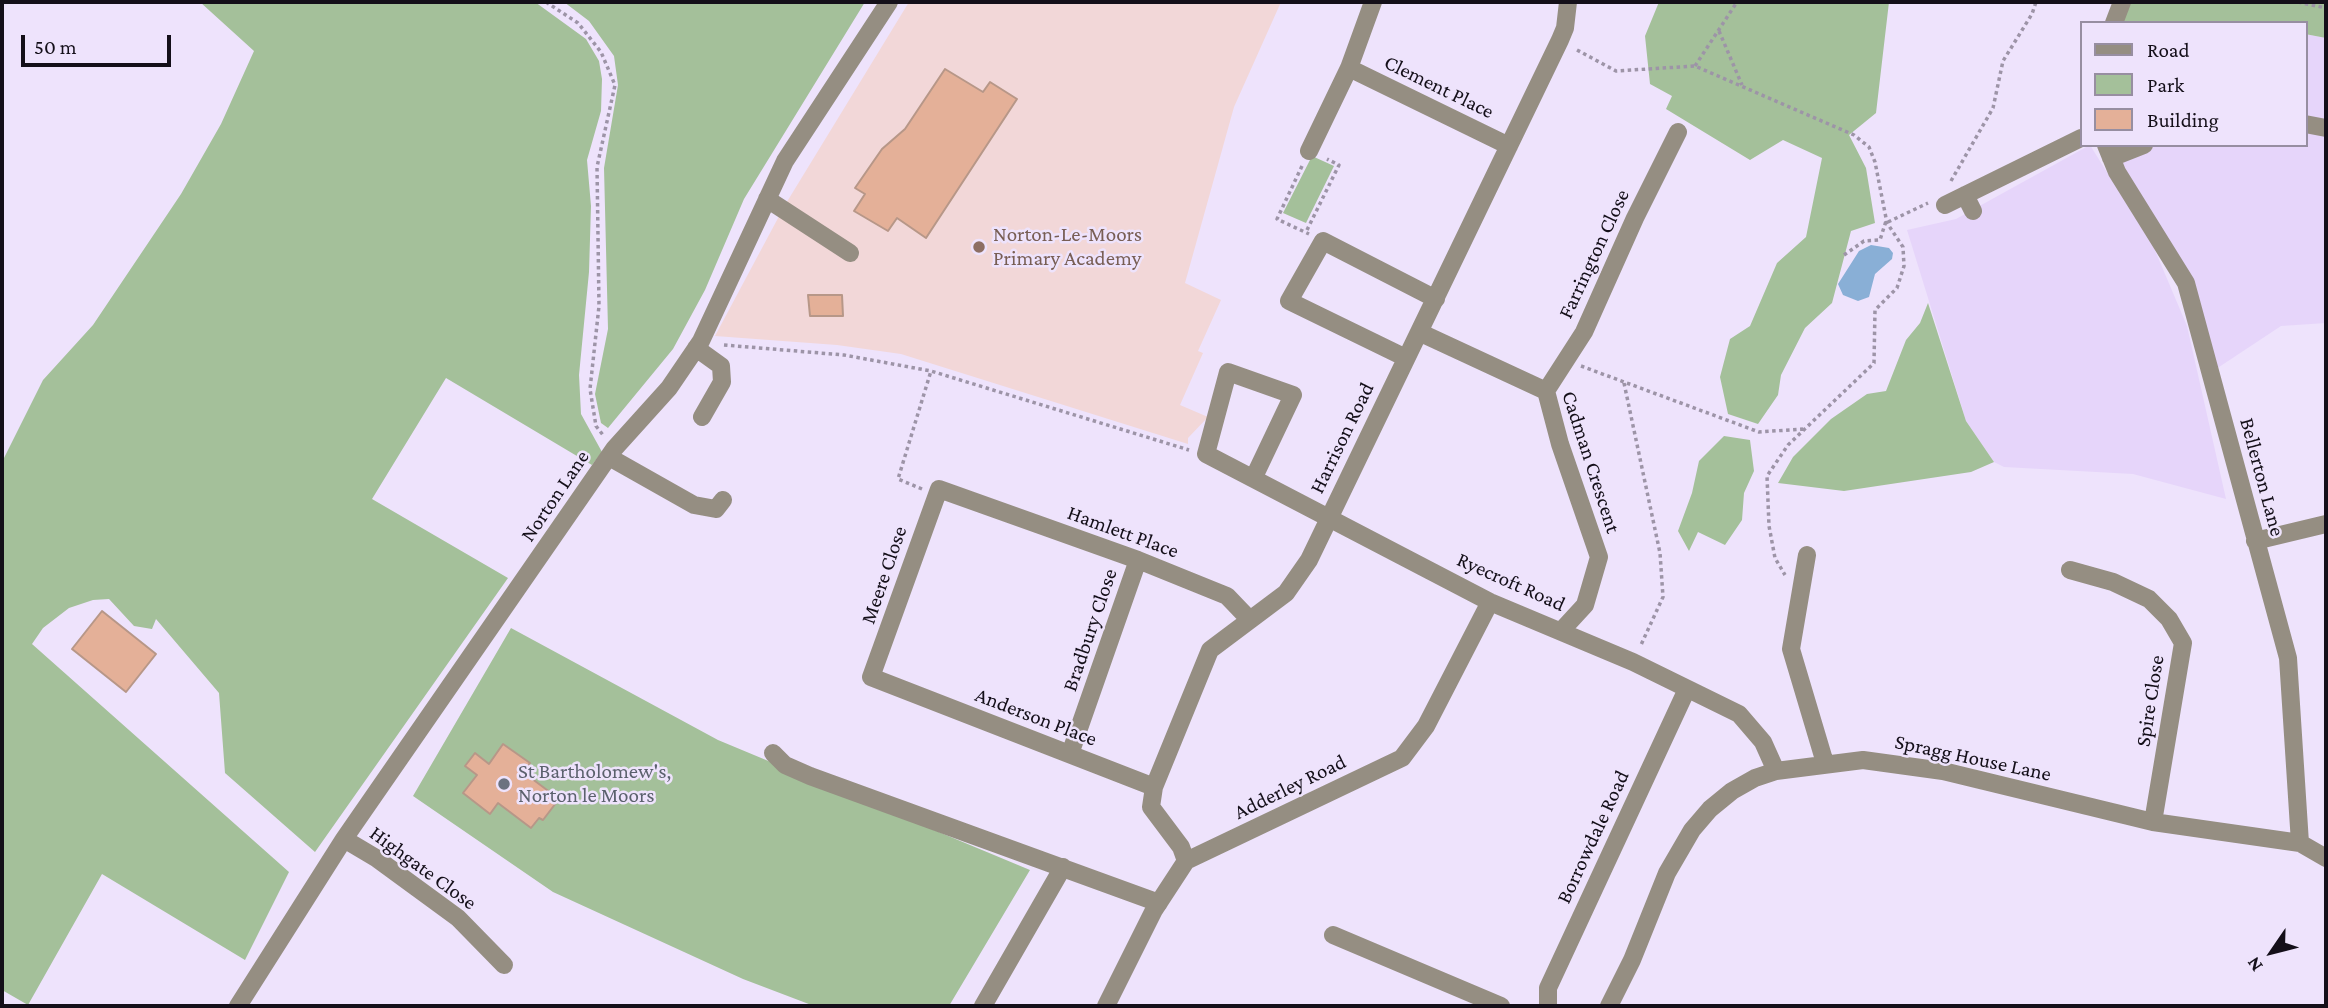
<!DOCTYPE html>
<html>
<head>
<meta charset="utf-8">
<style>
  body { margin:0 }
  #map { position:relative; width:2328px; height:1008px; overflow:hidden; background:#eee3fc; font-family:"Crimson Pro",serif }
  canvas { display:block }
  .frame { position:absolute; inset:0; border:4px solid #140f19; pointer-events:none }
  .legend { position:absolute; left:2080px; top:21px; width:228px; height:126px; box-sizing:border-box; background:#eee3fc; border:2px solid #978ea1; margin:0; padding:9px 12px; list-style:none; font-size:21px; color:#140f19 }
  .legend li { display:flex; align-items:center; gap:14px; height:35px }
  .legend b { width:35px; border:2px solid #978ea1 }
  .north { position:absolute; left:2237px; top:917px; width:70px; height:70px; -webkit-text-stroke:5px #eee3fc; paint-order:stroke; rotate:235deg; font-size:19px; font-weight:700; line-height:28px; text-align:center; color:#140f19 }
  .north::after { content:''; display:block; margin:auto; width:24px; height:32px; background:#140f19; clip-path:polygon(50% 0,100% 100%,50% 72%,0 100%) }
  .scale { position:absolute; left:21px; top:35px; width:150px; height:32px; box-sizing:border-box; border:4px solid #140f19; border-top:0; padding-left:9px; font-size:21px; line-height:24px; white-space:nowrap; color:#140f19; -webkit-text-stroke:5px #eee3fc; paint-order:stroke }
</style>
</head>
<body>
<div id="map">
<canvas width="2328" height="1008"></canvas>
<div class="frame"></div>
<ul class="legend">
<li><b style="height:9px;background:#958e82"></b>Road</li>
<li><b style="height:19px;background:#a4c09a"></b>Park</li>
<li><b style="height:19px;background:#e4b098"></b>Building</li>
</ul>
<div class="north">N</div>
<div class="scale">50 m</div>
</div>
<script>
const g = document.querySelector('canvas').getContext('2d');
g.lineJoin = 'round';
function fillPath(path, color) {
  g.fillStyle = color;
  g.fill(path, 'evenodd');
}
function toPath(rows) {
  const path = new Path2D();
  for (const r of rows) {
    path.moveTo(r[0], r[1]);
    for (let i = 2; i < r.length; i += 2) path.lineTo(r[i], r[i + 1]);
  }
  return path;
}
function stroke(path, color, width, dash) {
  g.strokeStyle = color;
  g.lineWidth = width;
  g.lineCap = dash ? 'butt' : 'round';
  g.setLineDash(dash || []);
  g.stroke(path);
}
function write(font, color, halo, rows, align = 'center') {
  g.font = font + ' "Crimson Pro",serif';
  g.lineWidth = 5;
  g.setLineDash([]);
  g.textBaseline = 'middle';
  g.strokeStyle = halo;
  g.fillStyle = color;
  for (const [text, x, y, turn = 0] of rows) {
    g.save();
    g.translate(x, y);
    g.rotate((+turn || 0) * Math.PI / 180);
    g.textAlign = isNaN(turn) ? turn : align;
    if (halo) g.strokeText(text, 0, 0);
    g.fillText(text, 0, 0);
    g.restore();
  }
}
fillPath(toPath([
  [2305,34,2326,38,2326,323,2281,326,2210,373,2185,277,2106,145,2305,145],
  [2090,145,2154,248,2187,326,2226,499,2133,474,2004,467,1994,462,1966,421,1907,230,1956,219]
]), '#e6d5fa');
fillPath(toPath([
  [909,2,1281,2,1234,107,1185,283,1221,300,1198,351,1203,353,1180,405,1208,417,1188,438,1188,444,901,354,837,345,715,336,785,205]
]), '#f2d7d8');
fillPath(toPath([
  [200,2,535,2,586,39,599,61,602,79,601,111,587,160,591,206,589,272,579,375,581,414,602,452,592,465,446,378,372,499,508,578,315,852,225,773,219,693,156,619,152,629,134,626,109,599,93,600,69,608,43,628,32,644,289,872,245,960,102,874,28,1005,2,990,2,462,43,380,93,325,181,194,221,124,254,51],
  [564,2,865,2,744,199,705,290,673,349,608,428,601,423,595,394,608,329,604,168,618,85,614,56,589,21],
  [1659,2,1889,2,1876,113,1849,135,1866,168,1875,223,1851,231,1832,303,1805,328,1781,375,1778,395,1758,424,1728,414,1720,377,1730,339,1750,326,1777,263,1806,237,1822,158,1783,140,1750,160,1666,109,1672,96,1650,84,1645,36],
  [2131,2,2326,2,2326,38,2305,34,2305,23,2122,23],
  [1312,156,1334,166,1306,223,1283,213],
  [1928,303,1966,421,1994,462,1971,472,1844,491,1778,483,1793,457,1831,419,1867,394,1886,391,1906,340,1920,323],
  [1724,436,1750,440,1754,471,1744,493,1742,520,1725,545,1698,532,1689,551,1678,531,1692,493,1699,461],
  [511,628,718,740,1030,870,949,1006,814,1006,743,979,553,892,413,796]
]), '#a4c09a');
fillPath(toPath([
  [1871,245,1889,248,1893,253,1892,259,1875,274,1869,297,1858,301,1843,295,1838,284,1859,251]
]), '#89afd6');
const building = toPath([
  [945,69,983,92,990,82,1017,99,926,238,897,218,888,231,854,211,865,194,855,188,882,149,905,129,945,69],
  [808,295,842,295,843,316,810,316,808,295],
  [102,611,156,654,126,692,72,649,102,611],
  [503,744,530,763,523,772,559,799,543,820,539,818,531,828,498,803,490,814,463,793,477,775,465,766,475,753,489,764,503,744]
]);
fillPath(building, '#e4b098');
stroke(building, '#b79788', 2);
stroke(toPath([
  [546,2,578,23,601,52,615,85,597,167,599,306,590,389,596,426,603,435],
  [2298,2,2326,8],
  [1719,31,1742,85],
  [1577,50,1616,71,1695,66,1854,135,1869,147,1875,162,1887,223,1903,247,1904,266,1897,288,1875,310,1874,363,1788,445,1767,476,1769,526,1775,558,1785,575],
  [1695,66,1737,2],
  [1302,166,1277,219,1309,234],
  [1951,181,1993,108,2003,61,2032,14,2036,2],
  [1888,222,1928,203],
  [1307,230,1339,165,1327,159],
  [1844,255,1864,241,1880,240,1886,221],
  [724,345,844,355,931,371,1189,450],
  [1581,366,1759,432,1803,429],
  [1624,383,1660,553,1663,597,1640,647],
  [922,489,898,479,931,371]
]), '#9d94a7', 3.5, [3.5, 3.5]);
stroke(toPath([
  [2114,23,2122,2],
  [1349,68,1509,146],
  [2305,124,2326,128],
  [2106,145,2117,172,2186,283,2288,658,2300,843],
  [1309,151,1349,68,1373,2],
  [2111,158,2144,145],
  [1965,195,1973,211],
  [767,199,850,253],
  [1945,205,2081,138],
  [1421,333,1546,391,1560,444,1599,557,1585,605,1562,630],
  [696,348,721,366,722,382,702,417],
  [1406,358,1289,301,1323,241,1436,299],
  [1546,391,1584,332,1635,218,1678,132],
  [609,457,694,505,716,509,723,500],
  [1254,477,1293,395,1228,372,1206,454,1490,602,1633,662,1739,714,1763,742,1776,771],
  [2255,541,2326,524],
  [1807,555,1791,649,1825,763],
  [2070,570,2113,582,2149,599,2169,619,2183,643,2153,822],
  [773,753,785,765,810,776,1159,903],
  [1070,754,1138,560],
  [1154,787,871,677,939,489,1138,560,1227,596,1250,620],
  [344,839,376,858,458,918,504,965],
  [1186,861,1181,847,1151,807,1154,787,1210,650,1286,593,1309,560,1560,40,1565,28,1568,2],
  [1333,935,1501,1006],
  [238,1006,344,839,614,449,669,388,701,341,785,161,889,2],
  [983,1006,1063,867],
  [1106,1006,1154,910,1186,861,1402,758,1426,726,1490,602],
  [1548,1006,1548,988,1687,689],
  [1609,1006,1632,960,1667,873,1692,830,1710,809,1732,791,1755,778,1776,771,1863,760,1943,771,2153,822,2300,843,2326,858]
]), '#958e82', 18);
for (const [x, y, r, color] of [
  [979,247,7,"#8d6e63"],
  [504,784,7,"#6b7280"]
]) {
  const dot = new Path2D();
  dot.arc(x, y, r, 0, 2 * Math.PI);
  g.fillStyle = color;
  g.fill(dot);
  stroke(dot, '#eee3fc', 2.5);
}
write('21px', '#140f19', '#eee3fc', [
  ["Clement Place",1439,87,26],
  ["Farrington Close",1594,254,-65],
  ["Harrison Road",1342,438,-64],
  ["Cadman Crescent",1591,462,72],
  ["Bellerton Lane",2262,477,75],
  ["Norton Lane",555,496,-56],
  ["Hamlett Place",1123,532,20],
  ["Meere Close",884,575,-71],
  ["Ryecroft Road",1511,582,24],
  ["Bradbury Close",1090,630,-71],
  ["Spire Close",2150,701,-81],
  ["Anderson Place",1036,717,21],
  ["Spragg House Lane",1973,758,12],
  ["Adderley Road",1290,787,-26],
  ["Borrowdale Road",1593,837,-65],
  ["Highgate Close",423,868,36]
]);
write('21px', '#785e54', '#eee3fc', [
  ["Norton-Le-Moors",993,235],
  ["Primary Academy",993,259]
], 'left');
write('21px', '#5b616d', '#eee3fc', [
  ["St Bartholomew's,",518,772],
  ["Norton le Moors",518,796]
], 'left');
</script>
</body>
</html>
